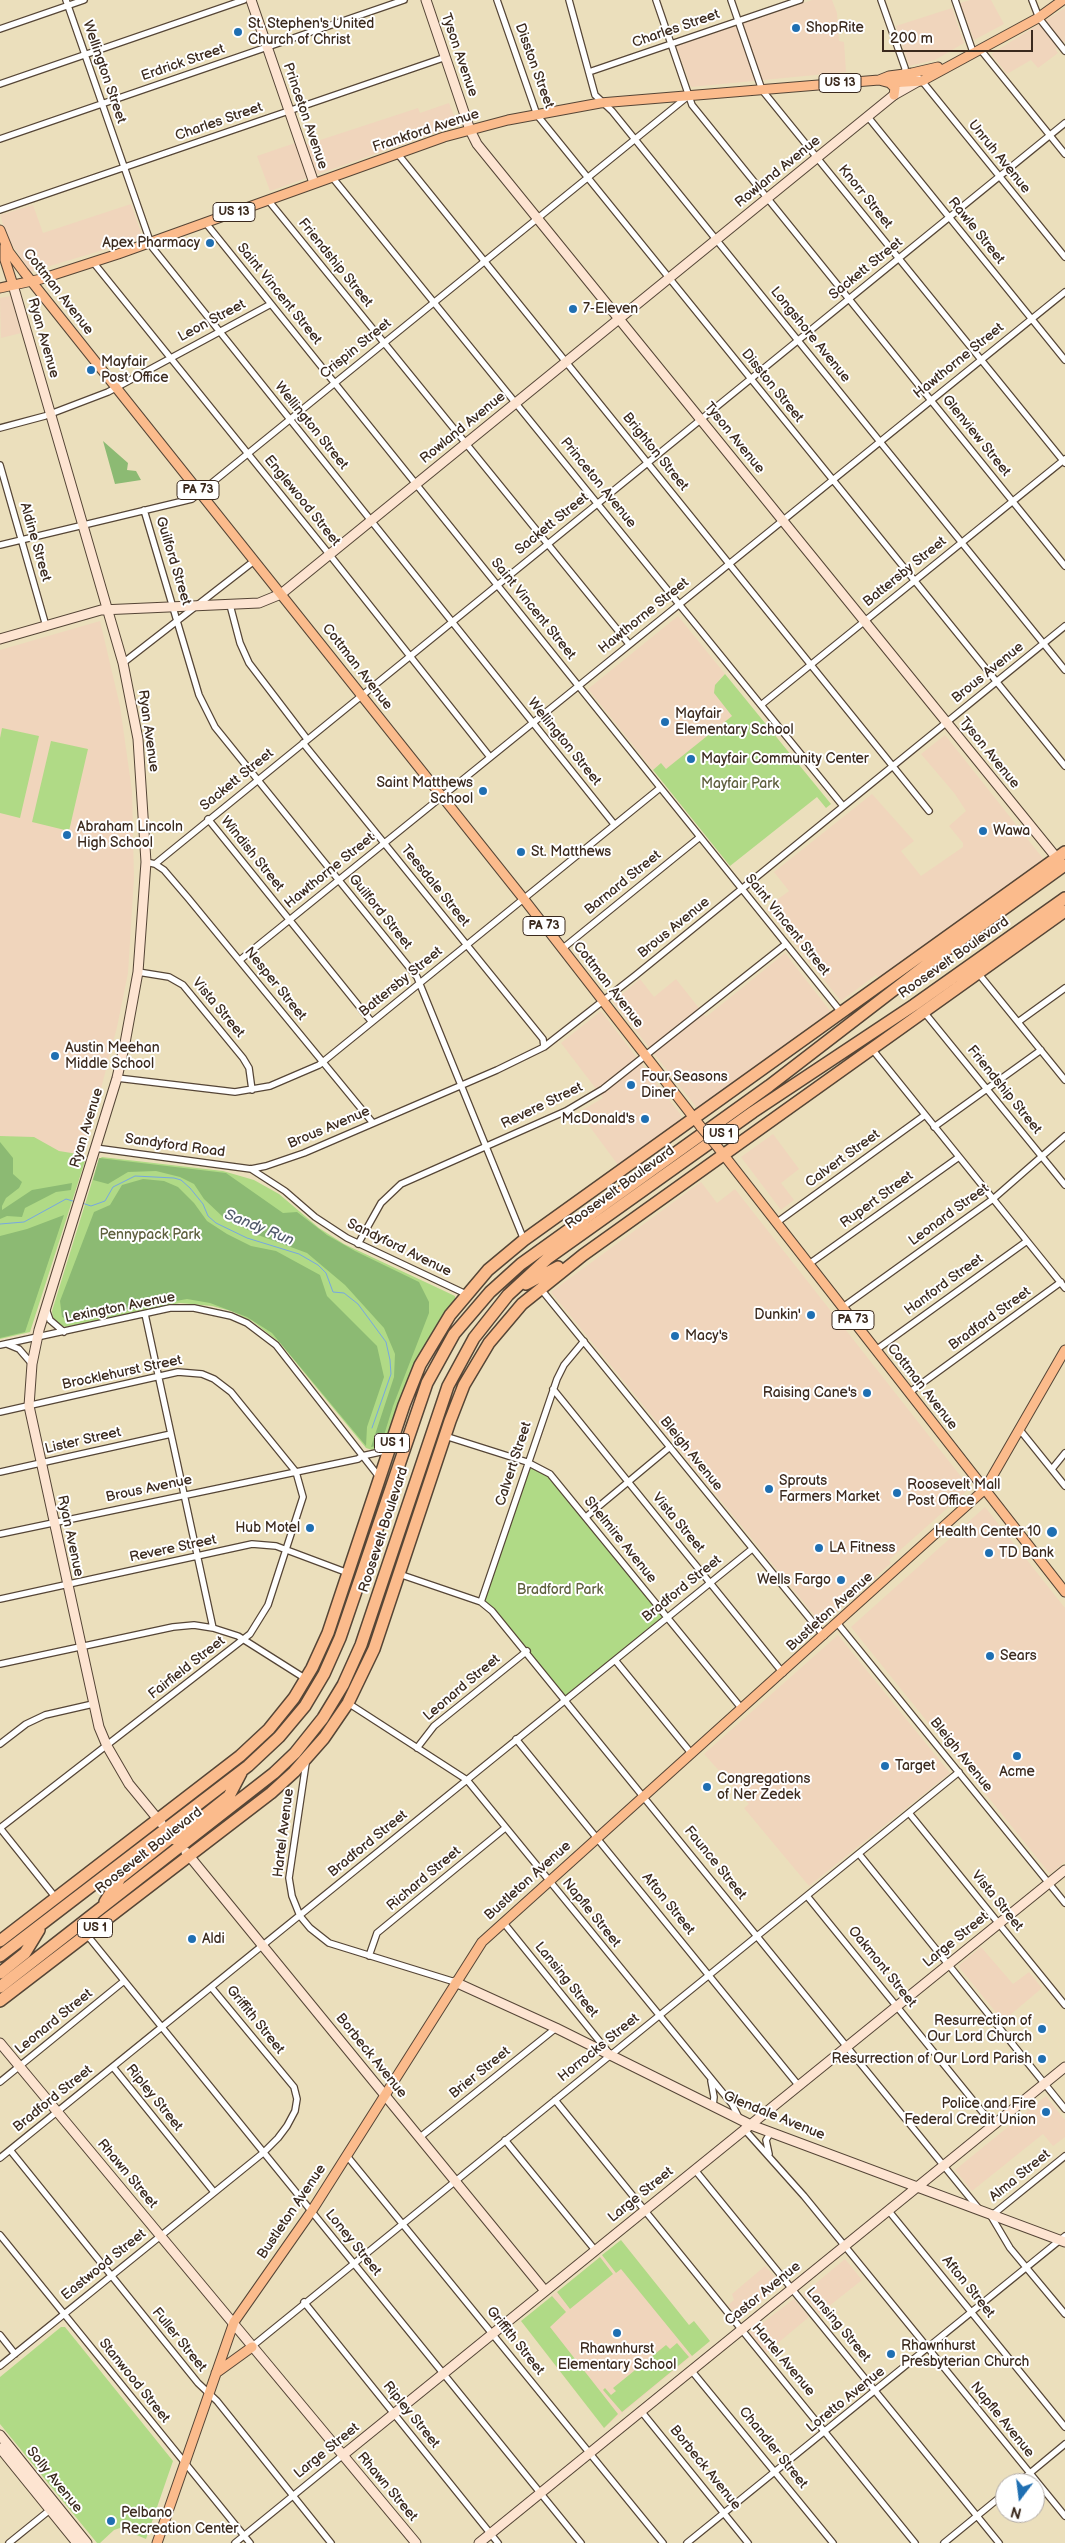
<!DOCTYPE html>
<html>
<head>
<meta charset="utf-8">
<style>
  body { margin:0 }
  #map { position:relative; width:1065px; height:2543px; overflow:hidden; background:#ebdfbc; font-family:"Balsamiq Sans",sans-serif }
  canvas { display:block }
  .north { position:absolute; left:995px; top:2473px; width:50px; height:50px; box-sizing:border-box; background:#fff; border:1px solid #b1aaa5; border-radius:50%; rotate:195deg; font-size:14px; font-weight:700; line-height:20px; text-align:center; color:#3b2a1e }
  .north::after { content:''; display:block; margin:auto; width:18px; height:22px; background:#1f6fb2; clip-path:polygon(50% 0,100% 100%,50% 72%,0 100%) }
  .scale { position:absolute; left:882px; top:30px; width:151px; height:22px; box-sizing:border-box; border:2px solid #3b2a1e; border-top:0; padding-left:6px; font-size:15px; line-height:18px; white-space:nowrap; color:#3b2a1e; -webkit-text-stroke:4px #fff; paint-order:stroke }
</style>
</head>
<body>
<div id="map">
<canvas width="1065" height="2543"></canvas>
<div class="north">N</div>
<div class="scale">200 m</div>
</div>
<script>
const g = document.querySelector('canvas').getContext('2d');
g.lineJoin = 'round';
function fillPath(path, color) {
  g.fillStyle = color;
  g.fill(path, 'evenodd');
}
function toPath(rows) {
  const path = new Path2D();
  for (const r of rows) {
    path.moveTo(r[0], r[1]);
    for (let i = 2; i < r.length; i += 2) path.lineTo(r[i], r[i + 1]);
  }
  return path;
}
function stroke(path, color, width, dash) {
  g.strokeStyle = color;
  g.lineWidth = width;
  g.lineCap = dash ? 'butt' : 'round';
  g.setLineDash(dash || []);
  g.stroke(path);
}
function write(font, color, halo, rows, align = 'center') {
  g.font = font + ' "Balsamiq Sans",sans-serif';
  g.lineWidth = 4;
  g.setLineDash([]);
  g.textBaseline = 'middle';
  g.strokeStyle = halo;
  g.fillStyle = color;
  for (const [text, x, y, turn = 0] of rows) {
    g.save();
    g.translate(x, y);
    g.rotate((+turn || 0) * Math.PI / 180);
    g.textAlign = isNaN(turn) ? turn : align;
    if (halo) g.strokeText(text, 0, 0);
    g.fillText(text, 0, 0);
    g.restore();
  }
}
fillPath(toPath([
  [812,0,832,0,837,13,839,41,844,42,846,72,691,87,676,46],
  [970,0,991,0,1004,24,974,40,960,3],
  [952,8,964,43,935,60,909,66,896,26],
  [1065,8,1065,41,1055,49,1058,53,1038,68,1031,60,1007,74,991,54],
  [449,103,458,125,270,191,257,156,295,143,296,147,308,144,418,108,420,113],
  [131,204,143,238,30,272,7,237,0,215,33,205,43,233],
  [11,296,21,333,1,338,0,298],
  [678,616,725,674,719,679,732,716,666,770,661,764,653,770,588,689],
  [100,621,120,706,132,791,134,878,128,973,117,1027,84,1154,74,1154,59,1152,29,1138,0,1136,0,650],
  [945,735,1045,861,880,980,876,975,841,1001,766,908,789,891,774,872,872,794,914,841,901,851,921,876,963,847,963,843,949,826,966,811,955,794,921,754],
  [785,953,831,1012,697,1108,613,1002,640,979,654,997,676,979,706,1017],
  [601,1011,681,1115,681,1120,618,1165,579,1112,603,1098,561,1043],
  [773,1134,799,1169,781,1183,794,1200,781,1210,741,1157],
  [701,1182,717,1203,735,1189,970,1488,889,1560,891,1563,822,1625,551,1292],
  [985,1507,1065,1608,1065,1862,1050,1874,851,1627],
  [838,1635,950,1773,809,1886,744,1808,749,1804,704,1754],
  [981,1947,1013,1984,1029,1972,1042,1988,1003,2021,958,1966],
  [1046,2096,1065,2120,1065,2137,1053,2146,1043,2134,972,2191,955,2170],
  [621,2240,689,2325,694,2321,710,2341,604,2428,521,2321],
  [845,2259,862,2280,819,2314,803,2294],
  [765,2266,782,2284,740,2320,728,2305,734,2300,732,2294],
  [794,2299,809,2317,766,2353,749,2333]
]), '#f0d5bc');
fillPath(toPath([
  [725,674,831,804,826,808,817,797,730,866,653,770,661,763,666,769,732,716,714,693,715,685],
  [2,728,39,736,20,818,0,813,0,738],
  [51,741,88,749,69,831,32,822],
  [0,1136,34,1137,59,1151,84,1155,86,1158,30,1332,0,1339],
  [102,1157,223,1171,254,1180,279,1194,319,1228,344,1244,455,1296,455,1302,386,1446,372,1450,366,1448,279,1342,252,1321,231,1311,212,1306,180,1303,66,1327,59,1325,53,1319,52,1311,99,1159],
  [527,1462,550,1474,666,1618,566,1699,481,1602],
  [621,2240,689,2325,694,2321,710,2341,692,2356,621,2269,616,2273,602,2255],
  [600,2257,613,2274,570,2309,557,2292],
  [552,2296,566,2312,550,2327,618,2414,604,2428,521,2321],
  [61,2327,65,2327,173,2461,146,2539,120,2528,114,2530,100,2543,97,2543,0,2424,0,2377],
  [677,2343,689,2357,622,2412,603,2390,605,2388,611,2395,616,2391,613,2388,666,2345,670,2349]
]), '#b0da86');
fillPath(toPath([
  [103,441,128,463,127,470,136,471,141,480,115,484],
  [0,1142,13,1158,13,1174,22,1182,19,1188,6,1198,2,1206,2,1210,32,1190,72,1183,71,1190,56,1192,25,1208,22,1217,7,1216,0,1219],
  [99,1158,226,1173,283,1213,297,1212,327,1235,355,1251,419,1282,429,1302,429,1313,393,1406,381,1445,371,1447,394,1377,395,1354,384,1328,345,1285,307,1253,258,1235,223,1217,204,1199,194,1184,180,1177,156,1171,128,1172,108,1184,93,1180],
  [143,1179,164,1181,178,1187,194,1203,207,1221,227,1234,251,1246,276,1251,320,1275,327,1296,377,1346,384,1377,367,1427,366,1446,272,1333,247,1317,210,1303,187,1299,71,1320,62,1317,60,1301,94,1212,110,1205,122,1185],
  [64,1215,25,1332,0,1338,0,1236,27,1229]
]), '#8cba73');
stroke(toPath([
  [82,1203,91,1206,105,1201,113,1187,135,1176,174,1178,181,1180,190,1188,203,1204,208,1216,216,1223,247,1238,299,1254,318,1265,326,1273,333,1292,344,1293,358,1304,386,1342,390,1360,391,1374,372,1428],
  [0,1224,24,1222,66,1199,76,1202]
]), '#76a7e1', 1);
const street = toPath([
  [66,0,152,247,614,824],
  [497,0,537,115,1065,766],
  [569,0,595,95,612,111,1065,670],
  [656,0,692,105,1065,566],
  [731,0,762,90,1065,463],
  [881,0,905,68,905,77],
  [955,0,973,52],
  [1032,0,1039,18,1065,51],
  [0,29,84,0],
  [980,49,1065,154],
  [589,72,800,0],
  [912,73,922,81,1065,257],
  [0,84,244,0],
  [868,117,1065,360],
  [0,139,404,0],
  [397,153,929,811],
  [332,177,843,806],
  [268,200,629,644],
  [0,210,446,57],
  [205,222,841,1012],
  [93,262,329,554,490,757],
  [0,428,45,416,108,392,271,304],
  [0,465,46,626],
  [144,510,199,695,215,727,417,977,524,1240],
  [0,545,192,499,687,97],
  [230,605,240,643,249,663,307,739],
  [123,663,254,561],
  [761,705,1065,459],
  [303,743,543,1039,544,1047],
  [208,819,371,1021],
  [146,862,155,864,1065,123],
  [155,864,164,870,188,898,373,1123],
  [562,949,700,837],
  [240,960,1065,292],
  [138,972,169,977,183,985,243,1058,249,1068,252,1090],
  [978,973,1065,1080],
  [924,1012,1065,1185],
  [1018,1022,1065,988],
  [872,1049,1065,1288],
  [117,1078,235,1092,270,1086,319,1065,660,788],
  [934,1127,1041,1050],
  [95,1148,251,1169,266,1166,304,1153,497,1070,544,1047,636,975,1065,626],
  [251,1169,285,1191,315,1217,347,1238,466,1294],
  [776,1223,925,1115],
  [358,1244,381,1203,401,1184,566,1111,603,1089,786,944],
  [809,1264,959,1157],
  [540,1288,824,1636],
  [843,1307,993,1199,1065,1136],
  [46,1309,50,1320,64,1332],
  [145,1314,213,1628],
  [7,1344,19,1349,32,1364],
  [0,1345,170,1308,194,1308,231,1316,247,1323,276,1345,380,1478],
  [876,1350,1027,1241],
  [553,1389,783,1673],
  [910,1392,1061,1282],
  [0,1412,178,1372,202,1374,214,1379,231,1392,296,1472,303,1497,268,1605,250,1634,0,1828],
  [1020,1430,1065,1486],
  [445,1436,527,1462,550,1474,742,1709],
  [1052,1469,1065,1453],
  [0,1472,171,1434],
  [586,1517,670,1447],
  [0,1534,358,1459,362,1456,389,1450],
  [399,1574,481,1602,492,1611,979,2209],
  [0,1599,252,1544,276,1546,348,1573],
  [481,1602,557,1379,564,1365,584,1341],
  [838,1624,1065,1903],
  [615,1660,691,1753],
  [0,1664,173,1627,194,1625,213,1628,238,1636,306,1679],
  [348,1703,467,1780,732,2104,740,2120],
  [516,1739,799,2086],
  [0,1744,26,1724,45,1715,93,1704],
  [417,1748,434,1726,527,1651],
  [306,1763,289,1878,292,1896,300,1916,310,1928,329,1943,455,1982],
  [909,1813,1065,2005],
  [0,1828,56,1898],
  [859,1854,1065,2109],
  [807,1896,993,2125],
  [503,1922,609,2053],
  [87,1935,581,2543],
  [369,1956,377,1933,505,1828],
  [113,2067,214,2192],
  [711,2081,714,2097,713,2106],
  [0,2082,124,1981],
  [555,2100,915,2543],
  [745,2130,804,2196,1065,2516],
  [419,2138,556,2028],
  [505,2140,595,2250],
  [10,2150,198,2383,217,2401,331,2543],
  [769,2154,766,2140,771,2132],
  [347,2156,663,2543],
  [1065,2156,991,2216,1010,2248,1065,2314],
  [0,2158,752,1549],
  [695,2170,999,2543],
  [888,2210,1065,2427],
  [0,2235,250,2543],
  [304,2302,498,2543],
  [0,2335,15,2354],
  [255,2344,959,1772],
  [0,2366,263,2153,278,2138,287,2126,295,2111,297,2099,294,2087,211,1987],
  [691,2370,833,2543],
  [641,2411,748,2543],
  [1018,2483,1065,2444],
  [9,2543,51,2509],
  [235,2543,343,2455],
  [687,2543,1065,2236],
  [944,2543,1005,2493]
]);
const secondary = toPath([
  [251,0,314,183],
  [426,0,470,130,477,144,1060,862],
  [13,285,123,663,138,739,146,862,138,972,125,1043,117,1078,39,1330,32,1364,29,1406,99,1727,107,1746,129,1784,161,1823],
  [0,639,101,610,259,603,281,594,894,95,917,82],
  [186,1852,545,2291],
  [455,1982,556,2028,751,2125,1065,2242],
  [0,2043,416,2543],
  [0,2435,87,2543],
  [0,2448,77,2543],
  [343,2455,1065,1870],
  [479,2543,1065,2067]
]);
const primary = toPath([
  [879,80,889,76,912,73,938,67],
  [890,83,895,88,894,95],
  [0,230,9,252,24,272,523,898,701,1127],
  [5,246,5,260,13,285],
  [0,288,41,279,118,254,444,137,508,120,600,103,879,80,890,83,922,81,1038,18,1063,0],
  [716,1145,1065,1592],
  [216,2373,252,2347],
  [157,2543,234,2322,311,2212,482,1942,985,1489,1065,1350]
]);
const highway = toPath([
  [526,1284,558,1267],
  [175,1839,229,1796,241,1773],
  [105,1902,120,1878,173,1836],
  [0,1941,240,1756,269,1729,294,1698,312,1668,328,1633,404,1405,420,1365,450,1315,488,1270,524,1240,1065,852],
  [0,1956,248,1766,279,1737,305,1706,324,1674,340,1638,427,1383,454,1334,490,1292,521,1264,769,1086,934,959,1065,865],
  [0,1973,25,1953,39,1930],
  [0,1987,274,1773,295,1753,323,1718,343,1685,361,1645,448,1386,474,1338,508,1295,548,1258,753,1112,914,1005,1065,898],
  [0,2001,271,1793,294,1772,324,1738,348,1703,374,1649,450,1421,464,1385,489,1343,522,1304,583,1255,1065,911]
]);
stroke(street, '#554536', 8);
stroke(secondary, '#554536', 11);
stroke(primary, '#554536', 11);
stroke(highway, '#554536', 14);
stroke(street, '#fff', 5.5);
stroke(secondary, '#fde4d1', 9);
stroke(primary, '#fbbb8c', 9);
stroke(highway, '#fbbb8c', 11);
const primaryBridge = toPath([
  [701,1127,716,1145]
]);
stroke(primaryBridge, '#554536', 11, []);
stroke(primaryBridge, '#fbbb8c', 9);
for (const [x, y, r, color] of [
  [796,28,5,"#1f6fb2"],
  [238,32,5,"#1f6fb2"],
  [210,243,5,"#1f6fb2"],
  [573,309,5,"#1f6fb2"],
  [91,370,5,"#1f6fb2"],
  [665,722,5,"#1f6fb2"],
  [691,759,5,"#1f6fb2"],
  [483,791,5,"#1f6fb2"],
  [983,831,5,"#1f6fb2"],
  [67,835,5,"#1f6fb2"],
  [521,852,5,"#1f6fb2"],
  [55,1056,5,"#1f6fb2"],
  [631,1085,5,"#1f6fb2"],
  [645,1119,5,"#1f6fb2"],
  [811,1315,5,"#1f6fb2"],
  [675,1336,5,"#1f6fb2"],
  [867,1393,5,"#1f6fb2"],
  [769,1489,5,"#1f6fb2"],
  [897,1493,5,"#1f6fb2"],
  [310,1528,5,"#1f6fb2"],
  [1052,1532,6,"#1f6fb2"],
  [819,1548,5,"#1f6fb2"],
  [989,1553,5,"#1f6fb2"],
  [841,1580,5,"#1f6fb2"],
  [990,1656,5,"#1f6fb2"],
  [1017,1756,5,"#1f6fb2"],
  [885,1766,5,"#1f6fb2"],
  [707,1787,5,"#1f6fb2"],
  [192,1939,5,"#1f6fb2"],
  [1042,2029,5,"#1f6fb2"],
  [1042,2059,5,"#1f6fb2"],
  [1046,2112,5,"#1f6fb2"],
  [617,2333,5,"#1f6fb2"],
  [891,2354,5,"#1f6fb2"],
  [111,2521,5,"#1f6fb2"]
]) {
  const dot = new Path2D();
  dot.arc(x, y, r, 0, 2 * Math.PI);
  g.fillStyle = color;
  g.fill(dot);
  stroke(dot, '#fff', 2);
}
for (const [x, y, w] of [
  [840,83,42],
  [234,212,42],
  [198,490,42],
  [544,926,42],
  [721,1134,35],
  [853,1320,42],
  [392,1443,35],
  [95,1928,35]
]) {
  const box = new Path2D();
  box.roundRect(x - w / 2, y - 9.5, w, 19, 4);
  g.fillStyle = '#fff';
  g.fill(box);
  stroke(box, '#3b2a1e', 1);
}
write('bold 12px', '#3b2a1e', null, [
  ["US 13",840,83],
  ["US 13",234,212],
  ["PA 73",198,490],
  ["PA 73",544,926],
  ["US 1",721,1134],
  ["PA 73",853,1320],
  ["US 1",392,1443],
  ["US 1",95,1928]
]);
write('14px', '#3b2a1e', '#fff', [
  ["St. Stephen's United",248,24],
  ["Church of Christ",248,40],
  ["ShopRite",806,28],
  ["Apex Pharmacy",200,243,"right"],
  ["7-Eleven",583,309],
  ["Mayfair",101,362],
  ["Post Office",101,378],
  ["Mayfair",675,714],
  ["Elementary School",675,730],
  ["Mayfair Community Center",701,759],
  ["Saint Matthews",473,783,"right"],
  ["School",473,799,"right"],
  ["Abraham Lincoln",77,827],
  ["High School",77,843],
  ["Wawa",993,831],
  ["St. Matthews",531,852],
  ["Austin Meehan",65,1048],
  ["Middle School",65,1064],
  ["Four Seasons",641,1077],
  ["Diner",641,1093],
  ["McDonald's",635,1119,"right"],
  ["Dunkin'",801,1315,"right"],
  ["Macy's",685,1336],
  ["Raising Cane's",857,1393,"right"],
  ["Sprouts",779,1481],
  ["Farmers Market",779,1497],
  ["Roosevelt Mall",907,1485],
  ["Post Office",907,1501],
  ["Hub Motel",300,1528,"right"],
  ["Health Center 10",1041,1532,"right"],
  ["LA Fitness",829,1548],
  ["TD Bank",999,1553],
  ["Wells Fargo",831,1580,"right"],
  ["Sears",1000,1656],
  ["Target",895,1766],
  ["Acme",1017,1772,"center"],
  ["Congregations",717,1779],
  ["of Ner Zedek",717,1795],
  ["Aldi",202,1939],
  ["Resurrection of",1032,2021,"right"],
  ["Our Lord Church",1032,2037,"right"],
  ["Resurrection of Our Lord Parish",1032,2059,"right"],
  ["Police and Fire",1036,2104,"right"],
  ["Federal Credit Union",1036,2120,"right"],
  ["Rhawnhurst",901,2346],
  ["Presbyterian Church",901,2362],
  ["Rhawnhurst",617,2349,"center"],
  ["Elementary School",617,2365,"center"],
  ["Pelbano",121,2513],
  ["Recreation Center",121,2529]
], 'left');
write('14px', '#3b2a1e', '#fff', [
  ["Charles Street",676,29,-19],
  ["Tyson Avenue",459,55,71],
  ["Erdrick Street",183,63,-19],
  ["Disston Street",534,66,70],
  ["Wellington Street",104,72,71],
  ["Princeton Avenue",305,116,71],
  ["Charles Street",219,122,-19],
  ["Frankford Avenue",426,131,-18],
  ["Unruh Avenue",999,157,51],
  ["Rowland Avenue",778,172,-39],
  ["Knorr Street",865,197,51],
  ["Rawle Street",976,231,51],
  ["Friendship Street",335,263,51],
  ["Sackett Street",866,269,-39],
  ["Cottman Avenue",58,292,52],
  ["Saint Vincent Street",279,294,51],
  ["Leon Street",212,321,-28],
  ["Longshore Avenue",810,335,51],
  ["Ryan Avenue",43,338,74],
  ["Crispin Street",356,349,-39],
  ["Hawthorne Street",959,361,-39],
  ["Disston Street",772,386,51],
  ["Wellington Street",311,426,51],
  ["Rowland Avenue",463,428,-39],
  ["Glenview Street",976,436,51],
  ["Tyson Avenue",734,438,51],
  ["Brighton Street",655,452,51],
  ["Princeton Avenue",598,483,51],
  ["Englewood Street",302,501,51],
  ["Sackett Street",552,524,-39],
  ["Aldine Street",35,542,74],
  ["Guilford Street",173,561,73],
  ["Battersby Street",905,572,-39],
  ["Saint Vincent Street",533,609,51],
  ["Hawthorne Street",644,616,-39],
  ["Cottman Avenue",357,667,52],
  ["Brous Avenue",988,673,-39],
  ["Ryan Avenue",148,731,82],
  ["Wellington Street",564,742,51],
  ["Tyson Avenue",989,753,51],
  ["Sackett Street",237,780,-39],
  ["Windish Street",252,854,51],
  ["Hawthorne Street",330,871,-39],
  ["Barnard Street",623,883,-39],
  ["Teesdale Street",435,886,51],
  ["Guilford Street",380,912,51],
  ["Saint Vincent Street",787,925,51],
  ["Brous Avenue",674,928,-39],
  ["Roosevelt Boulevard",954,958,-35],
  ["Battersby Street",401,982,-39],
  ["Nesper Street",275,984,51],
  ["Cottman Avenue",608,985,52],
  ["Vista Street",218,1008,50],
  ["Friendship Street",1004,1090,51],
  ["Revere Street",542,1106,-26],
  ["Ryan Avenue",87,1128,-73],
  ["Brous Avenue",329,1128,-23],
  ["Sandyford Road",175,1146,8],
  ["Calvert Street",843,1159,-36],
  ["Roosevelt Boulevard",620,1188,-36],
  ["Rupert Street",877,1200,-36],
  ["Leonard Street",949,1215,-36],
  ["Sandyford Avenue",399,1248,26],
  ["Hanford Street",944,1285,-36],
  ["Lexington Avenue",120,1308,-11],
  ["Bradford Street",990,1319,-36],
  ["Brocklehurst Street",122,1373,-12],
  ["Cottman Avenue",922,1387,52],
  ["Lister Street",83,1441,-13],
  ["Bleigh Avenue",691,1454,51],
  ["Calvert Street",514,1464,-72],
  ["Brous Avenue",149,1489,-12],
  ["Vista Street",678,1523,50],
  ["Roosevelt Boulevard",384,1530,-72],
  ["Ryan Avenue",70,1536,78],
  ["Shelmire Avenue",620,1540,51],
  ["Revere Street",173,1549,-12],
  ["Bradford Street",682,1589,-39],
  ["Bustleton Avenue",830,1612,-42],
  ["Fairfield Street",187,1668,-38],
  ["Leonard Street",462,1688,-40],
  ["Bleigh Avenue",961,1755,51],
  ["Hartel Avenue",284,1833,-83],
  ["Bradford Street",368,1844,-39],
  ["Roosevelt Boulevard",149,1851,-38],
  ["Faunce Street",715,1863,51],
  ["Richard Street",424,1879,-40],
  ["Bustleton Avenue",528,1881,-42],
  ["Vista Street",997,1901,51],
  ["Afton Street",668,1904,51],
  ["Napfle Street",591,1913,51],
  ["Large Street",956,1940,-39],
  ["Oakmont Street",882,1967,51],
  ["Lansing Street",566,1980,51],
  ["Griffith Street",255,2020,51],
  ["Leonard Street",54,2022,-39],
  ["Horrocks Street",599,2048,-39],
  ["Borbeck Avenue",371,2056,51],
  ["Brier Street",480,2073,-39],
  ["Ripley Street",154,2098,51],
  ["Bradford Street",53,2099,-39],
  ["Glendale Avenue",774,2116,22],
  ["Rhawn Street",127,2174,50],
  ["Alma Street",1020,2176,-39],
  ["Large Street",641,2195,-39],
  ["Bustleton Avenue",292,2212,-56],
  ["Loney Street",353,2243,51],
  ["Eastwood Street",104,2265,-39],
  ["Afton Street",968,2287,51],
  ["Castor Avenue",763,2294,-39],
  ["Lansing Street",838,2325,50],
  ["Fuller Street",179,2340,51],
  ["Griffith Street",515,2341,51],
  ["Hartel Avenue",783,2360,50],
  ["Stanwood Street",134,2381,51],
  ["Loretto Avenue",846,2400,-39],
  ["Ripley Street",411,2415,51],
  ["Napfle Avenue",1002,2420,51],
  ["Chandler Street",773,2448,51],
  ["Large Street",327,2451,-39],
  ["Borbeck Avenue",705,2468,51],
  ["Solly Avenue",54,2480,51],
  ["Rhawn Street",387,2487,50]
]);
write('14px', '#5e5f3d', '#fff', [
  ["Mayfair Park",740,784],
  ["Pennypack Park",150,1235],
  ["Bradford Park",560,1590]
]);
write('italic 15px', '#535c6c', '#fff', [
  ["Sandy Run",259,1228,22]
]);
</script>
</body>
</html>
